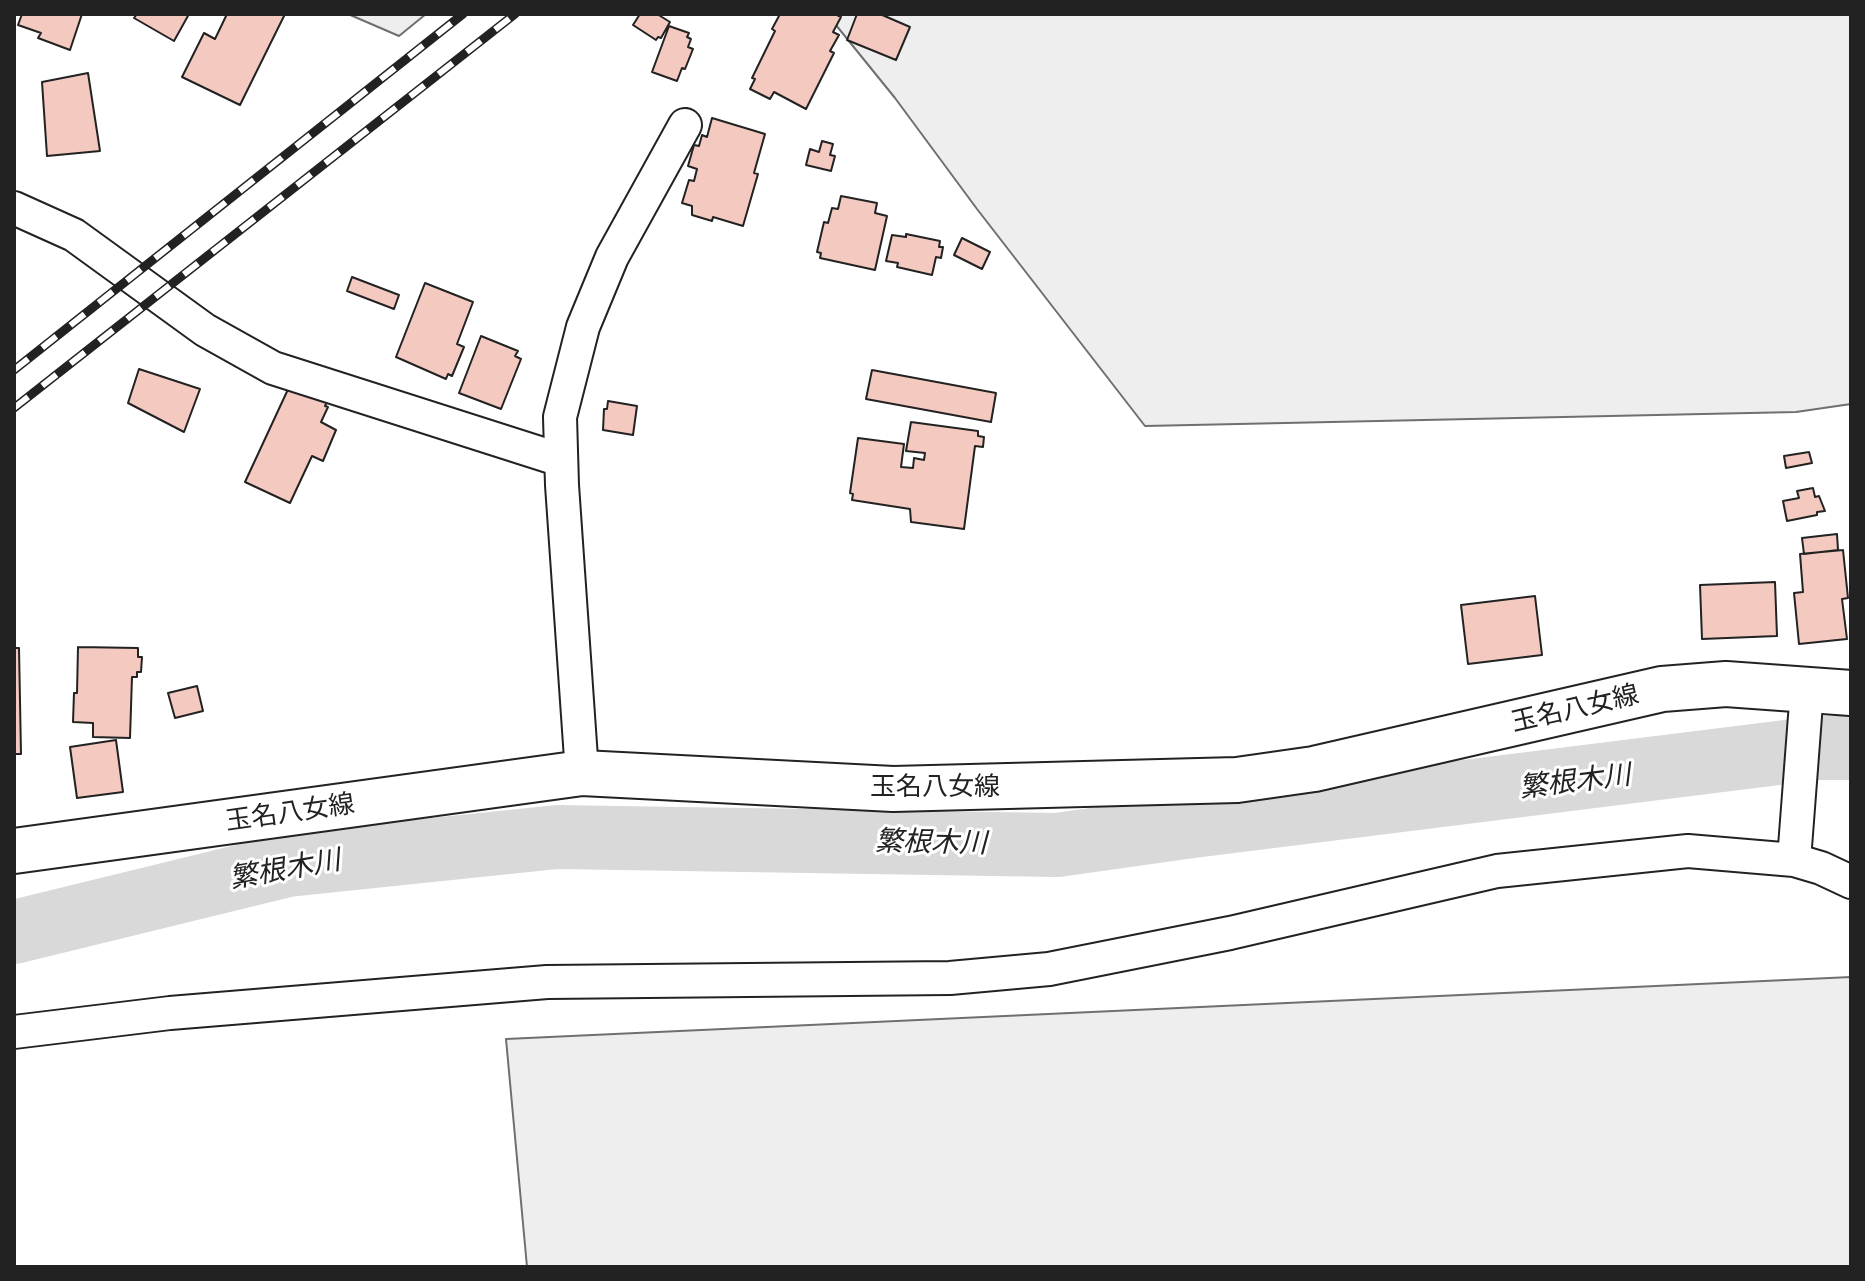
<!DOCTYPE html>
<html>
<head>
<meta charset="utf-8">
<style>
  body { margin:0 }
  #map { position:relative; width:1865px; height:1281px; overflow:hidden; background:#fff; font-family:Cabin,sans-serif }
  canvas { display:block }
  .frame { position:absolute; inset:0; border:16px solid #222; pointer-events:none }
</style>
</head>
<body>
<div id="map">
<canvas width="1865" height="1281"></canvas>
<div class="frame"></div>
</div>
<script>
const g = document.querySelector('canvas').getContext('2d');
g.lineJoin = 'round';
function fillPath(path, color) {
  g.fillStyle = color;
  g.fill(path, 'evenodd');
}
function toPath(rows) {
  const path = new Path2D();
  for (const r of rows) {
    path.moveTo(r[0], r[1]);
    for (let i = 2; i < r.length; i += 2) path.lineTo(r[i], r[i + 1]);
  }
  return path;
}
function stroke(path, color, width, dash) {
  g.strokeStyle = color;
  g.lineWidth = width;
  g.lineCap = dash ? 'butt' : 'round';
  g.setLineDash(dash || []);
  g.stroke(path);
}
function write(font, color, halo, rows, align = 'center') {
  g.font = font + ' Cabin,"Noto Sans JP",sans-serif';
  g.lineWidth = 6;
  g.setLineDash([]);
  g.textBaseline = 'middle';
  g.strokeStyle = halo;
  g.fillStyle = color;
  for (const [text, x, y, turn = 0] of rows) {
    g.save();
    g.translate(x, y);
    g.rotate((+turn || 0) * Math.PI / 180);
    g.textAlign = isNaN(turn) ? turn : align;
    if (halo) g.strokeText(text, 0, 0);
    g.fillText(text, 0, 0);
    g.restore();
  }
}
const green = toPath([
  [348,14,426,14,399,36,348,14],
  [827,14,1851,14,1851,404,1796,412,1145,426,977,209,895,98,827,14],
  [1851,977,1851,1267,527,1267,506,1039,1851,977]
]);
fillPath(green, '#eee');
stroke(green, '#6f6f6f', 2);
stroke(toPath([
  [14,932,288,865,557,837,1057,845,1192,826,1818,748,1851,748]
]), '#d9d9d9', 64);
const building = toPath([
  [22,14,82,14,70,50,38,38,41,33,18,25,22,14],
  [137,14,189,14,174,41,134,18,137,14],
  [227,14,285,14,240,105,182,77,204,33,215,39,227,14],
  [640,14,657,14,670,22,661,38,658,37,656,40,633,25,640,14],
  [780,14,835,14,841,17,833,32,839,35,830,51,834,53,806,109,774,92,770,99,750,89,755,79,752,78,775,31,772,29,780,14],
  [857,14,880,14,910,27,896,60,847,40,857,14],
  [669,26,689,33,687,37,691,39,688,47,693,49,685,69,682,68,677,81,652,72,669,26],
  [88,73,100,151,47,156,42,82,88,73],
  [712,118,765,134,754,173,758,174,743,226,713,217,712,221,692,215,692,206,682,203,689,180,694,181,697,169,688,166,694,145,699,146,702,135,707,137,712,118],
  [822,141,833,144,830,155,835,156,831,171,806,165,810,149,819,152,822,141],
  [841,196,877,203,875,213,887,216,875,270,820,258,821,253,817,252,824,222,828,223,832,208,838,209,841,196],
  [906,234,940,241,939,247,943,247,941,258,936,257,932,275,897,267,898,263,886,261,892,235,906,237,906,234],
  [962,238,990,252,982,269,954,255,962,238],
  [352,277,399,295,394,309,347,291,352,277],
  [425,283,473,302,457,344,464,347,452,376,448,374,446,379,396,357,425,283],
  [481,336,518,351,515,356,521,359,501,409,459,393,481,336],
  [139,369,200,389,184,432,128,403,139,369],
  [872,370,996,393,991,422,866,399,872,370],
  [290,385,327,402,325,406,328,407,321,422,336,430,323,461,312,456,290,503,245,482,290,385],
  [608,401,637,406,633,435,603,430,604,409,607,409,608,401],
  [911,422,978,431,978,436,984,437,983,447,975,446,964,529,911,522,910,509,852,500,853,494,850,493,858,438,904,444,901,467,913,468,914,458,924,460,925,453,906,451,911,422],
  [1809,452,1812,463,1786,468,1784,456,1809,452],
  [1813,488,1815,497,1819,496,1825,511,1817,512,1817,515,1787,521,1783,501,1799,498,1797,491,1813,488],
  [1837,534,1838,550,1804,554,1802,538,1837,534],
  [1843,550,1848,598,1842,599,1847,639,1799,644,1794,593,1803,592,1800,554,1843,550],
  [1775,582,1777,636,1702,639,1700,585,1775,582],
  [1535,596,1542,655,1468,664,1461,605,1535,596],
  [78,647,138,648,138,657,142,657,141,672,137,672,137,677,132,677,130,738,93,737,93,723,73,722,74,693,77,693,78,647],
  [14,648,19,648,21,754,14,754,14,648],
  [197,686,203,711,175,718,168,693,197,686],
  [116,740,123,792,77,798,70,747,116,740]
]);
fillPath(building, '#f3c9c0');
stroke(building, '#222', 2);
const minor = toPath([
  [14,208,74,235,205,330,273,368,561,460],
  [582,773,562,485,560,417,583,327,612,257,685,125],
  [1794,860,1807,690],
  [14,1032,170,1013,547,982,950,978,1049,969,1230,933,1497,871,1688,851,1794,860,1821,868,1851,882]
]);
const primary = toPath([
  [14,851,582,773,893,789,1237,780,1314,769,1662,689,1726,684,1851,693]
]);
stroke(minor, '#222', 36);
stroke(primary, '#222', 48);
stroke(minor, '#fff', 32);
stroke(primary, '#fff', 44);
const rail = toPath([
  [14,370,463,14],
  [14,408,515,14]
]);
stroke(rail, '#222', 9);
stroke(rail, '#fff', 6, [18]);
write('26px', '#222', '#fff', [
  ["玉名八女線",1575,709,-13],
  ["玉名八女線",935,787],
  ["玉名八女線",290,813,-8]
]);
write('italic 28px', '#222', '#fff', [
  ["繁根木川",1575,782,-7],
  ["繁根木川",931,843,1],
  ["繁根木川",285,870,-10]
]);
</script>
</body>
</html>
